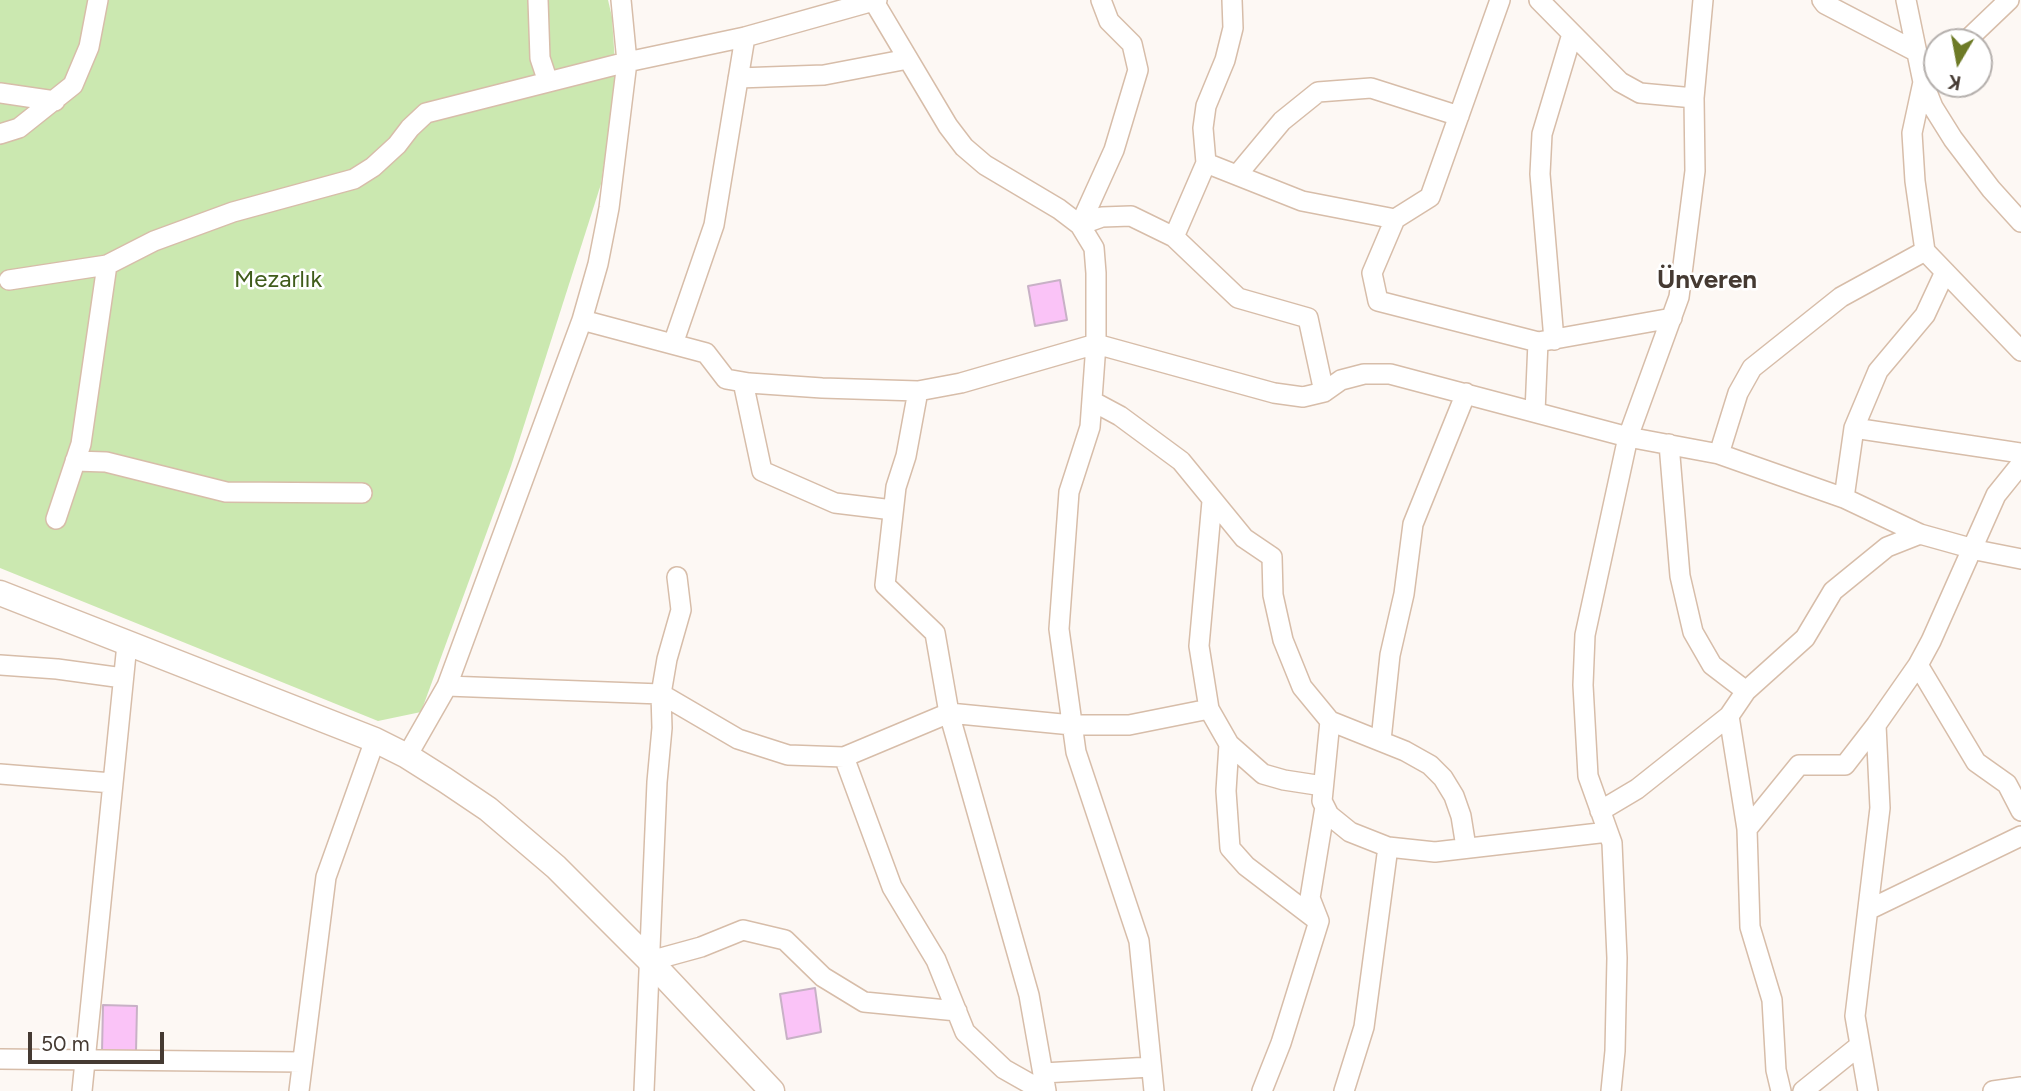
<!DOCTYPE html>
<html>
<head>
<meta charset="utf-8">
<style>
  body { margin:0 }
  #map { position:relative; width:2021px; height:1091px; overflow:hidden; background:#fdf8f4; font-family:Figtree,sans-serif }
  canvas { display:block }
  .north { position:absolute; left:1923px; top:28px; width:70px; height:70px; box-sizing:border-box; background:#fff; border:2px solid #b5b0ad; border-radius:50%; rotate:190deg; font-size:19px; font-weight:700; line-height:28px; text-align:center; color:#453a32 }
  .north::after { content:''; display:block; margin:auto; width:24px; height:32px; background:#6d7a26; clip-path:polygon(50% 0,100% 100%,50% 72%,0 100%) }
  .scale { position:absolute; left:28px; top:1032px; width:136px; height:32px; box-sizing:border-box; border:4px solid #453a32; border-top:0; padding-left:9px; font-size:21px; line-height:24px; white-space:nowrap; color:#453a32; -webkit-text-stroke:5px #fff; paint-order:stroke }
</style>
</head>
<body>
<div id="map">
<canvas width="2021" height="1091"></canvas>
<div class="north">K</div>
<div class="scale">50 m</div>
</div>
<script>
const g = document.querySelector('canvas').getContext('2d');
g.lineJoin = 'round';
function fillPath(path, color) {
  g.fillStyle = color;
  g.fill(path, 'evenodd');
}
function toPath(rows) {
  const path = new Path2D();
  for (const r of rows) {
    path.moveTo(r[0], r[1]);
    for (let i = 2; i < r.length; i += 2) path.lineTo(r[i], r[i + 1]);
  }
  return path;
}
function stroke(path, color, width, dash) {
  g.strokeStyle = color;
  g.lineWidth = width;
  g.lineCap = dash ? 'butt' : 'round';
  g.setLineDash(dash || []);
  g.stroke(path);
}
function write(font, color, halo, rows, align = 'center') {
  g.font = font + ' Figtree,sans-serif';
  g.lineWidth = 5;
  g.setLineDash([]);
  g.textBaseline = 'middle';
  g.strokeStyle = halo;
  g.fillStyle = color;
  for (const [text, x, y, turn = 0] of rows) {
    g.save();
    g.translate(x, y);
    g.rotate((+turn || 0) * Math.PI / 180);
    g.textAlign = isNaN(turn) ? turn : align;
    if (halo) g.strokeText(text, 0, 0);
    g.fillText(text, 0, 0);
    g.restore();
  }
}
fillPath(toPath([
  [0,0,608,0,612,17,616,79,601,184,511,466,421,712,378,721,0,568]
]), '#cbe8b0');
const building = toPath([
  [1060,280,1067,320,1035,326,1028,286,1060,280],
  [815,988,821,1032,787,1039,780,994,815,988],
  [103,1005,137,1006,136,1052,102,1052,103,1005]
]);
fillPath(building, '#fac3f7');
stroke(building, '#c8b1c6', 2);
const minor = toPath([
  [538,0,540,58,548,82],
  [873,0,948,126,964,147,985,165,1059,209,1080,225,1094,248,1096,273,1096,344,1090,427,1069,492,1059,629,1076,752,1139,941,1154,1091],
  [1500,0,1430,197,1395,219,1372,273,1378,301,1538,342,1672,318],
  [1539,0,1620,82,1640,93,1694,98],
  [1822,0,1825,4,1917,52],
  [1906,0,1923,82,1933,107,1953,139,1991,189,2021,222],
  [1965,42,2009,0],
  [1937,69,1923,82,1912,133,1915,181,1925,251,2021,351],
  [738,78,824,75,908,59],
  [0,93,55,101],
  [0,134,19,128,73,85,89,47,98,0],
  [1206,163,1302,201,1395,219],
  [1237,175,1282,121,1318,92,1371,88,1459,116],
  [1080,225,1102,217,1131,216,1174,237,1238,298,1308,318,1324,392],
  [1080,225,1114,150,1138,70,1132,44,1109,21,1101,0],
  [1174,237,1206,163,1203,128,1206,106,1225,60,1233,28,1232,0],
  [9,280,107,265,154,241,233,212,354,179,373,167,397,145,410,128,426,113,627,62,745,37,877,0],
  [582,320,706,353,726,379,749,383,822,388,918,391,961,383,1096,344,1274,393,1303,397,1324,392,1341,380,1364,374,1390,374,1628,437,1719,454,1844,498,1920,534,1981,551,2021,559],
  [1554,340,1540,174,1542,134,1572,34],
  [673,344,714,225,745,37],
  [743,382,762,471,835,503,893,510],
  [918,391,906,456,896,487,885,585,935,633,949,713,1029,995,1046,1091],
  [1092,401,1120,416,1181,461,1244,538,1272,557,1273,595,1283,640,1302,687,1330,721,1405,751,1430,765,1443,778,1454,796,1461,816,1466,847],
  [1535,412,1538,342],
  [1854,428,2021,453],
  [1669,444,1680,576,1693,632,1712,665,1746,691],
  [1719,454,1738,393,1752,368,1841,297,1925,251],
  [75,461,106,462,226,492,362,493],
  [1844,498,1854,428,1878,371,1925,315,1945,272],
  [1212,501,1199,646,1209,709,1229,744,1263,774,1284,780,1323,786],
  [56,519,81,444,107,265],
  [0,665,57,669,123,678],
  [1918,665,1976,762,2007,784,2021,811],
  [447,686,661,694,738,739,788,755,844,757,949,713,1072,725,1129,725,1209,709],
  [1729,716,1747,829,1750,927,1772,1000,1776,1070,1781,1091],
  [1330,721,1322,801,1329,815,1350,832,1388,847,1435,852,1608,832],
  [1381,740,1390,655,1404,594,1413,524,1466,393],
  [1229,744,1226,791,1230,848,1246,866,1318,921],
  [407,756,447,686,582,320,598,264,609,208,627,62,621,0],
  [844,757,892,887,936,960,965,1032,1004,1069,1043,1091],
  [0,774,112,783],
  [1600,811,1637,789,1729,716,1746,691,1805,638,1833,591,1887,547,1920,534],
  [1747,829,1799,765,1845,765,1876,725,1918,665,1931,641,1996,495,2021,464],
  [1868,910,2021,836],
  [650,961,701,947,743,930,785,940,823,977,864,1002,957,1011],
  [0,1059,302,1062],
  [1043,1073,1151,1067],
  [82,1091,127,644],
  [299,1091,326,877,375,740],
  [644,1091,657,782,662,728,661,694,667,659,681,610,677,577],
  [1262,1091,1281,1043,1319,921,1310,898,1325,807],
  [1344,1091,1364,1027,1388,847],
  [1611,1091,1615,1051,1617,958,1612,843,1588,776,1583,685,1585,635,1628,437,1679,297,1695,171,1694,98,1703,0],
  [1803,1091,1859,1046],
  [1868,1091,1855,1016,1880,808,1876,725],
  [1993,1091,2021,1087]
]);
const major = toPath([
  [0,593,375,740,407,756,445,780,488,809,556,867,650,961,772,1091]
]);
stroke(minor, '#d7bda9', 22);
stroke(major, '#d7bda9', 27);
stroke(minor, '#fff', 19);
stroke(major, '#fff', 24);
write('24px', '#405c1b', '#fff', [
  ["Mezarlık",278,280]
]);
write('bold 26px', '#453a32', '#fff', [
  ["Ünveren",1707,280]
]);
</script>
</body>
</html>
